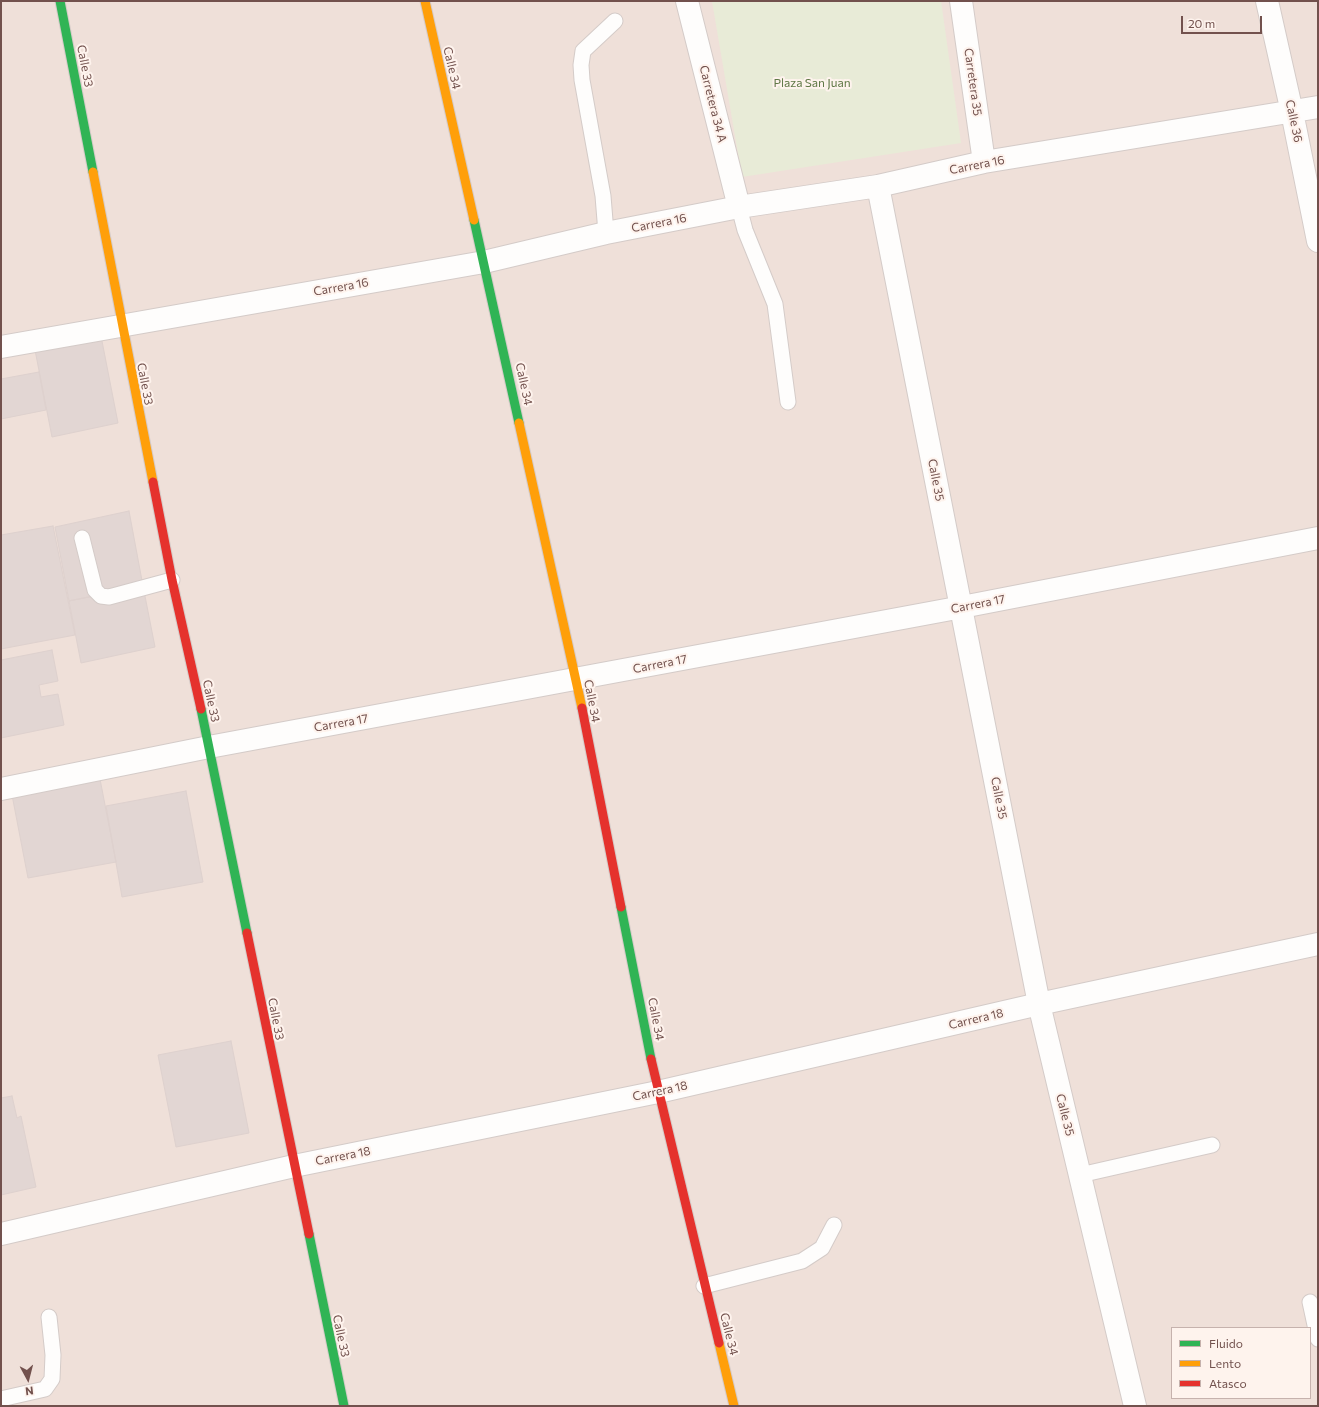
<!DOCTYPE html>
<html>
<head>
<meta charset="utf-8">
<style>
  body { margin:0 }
  #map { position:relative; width:1319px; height:1407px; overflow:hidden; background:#f6efeb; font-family:Commissioner,sans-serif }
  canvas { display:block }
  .frame { position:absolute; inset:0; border:2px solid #72514d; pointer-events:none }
  .legend { position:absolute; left:1171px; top:1327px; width:140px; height:72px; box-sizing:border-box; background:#fef3ed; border:1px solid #c6b2ad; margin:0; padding:5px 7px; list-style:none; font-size:12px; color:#72514d }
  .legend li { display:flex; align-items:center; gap:8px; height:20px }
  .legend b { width:20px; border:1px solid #c6b2ad }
  .north { position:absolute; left:8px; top:1359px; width:40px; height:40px; -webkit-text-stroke:3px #fef3ed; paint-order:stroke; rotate:173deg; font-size:11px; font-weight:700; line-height:16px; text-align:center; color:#72514d }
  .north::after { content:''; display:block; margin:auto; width:14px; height:18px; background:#72514d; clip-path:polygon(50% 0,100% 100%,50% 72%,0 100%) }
  .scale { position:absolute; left:1181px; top:16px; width:81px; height:18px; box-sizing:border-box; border:2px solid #72514d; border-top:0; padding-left:5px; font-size:12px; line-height:14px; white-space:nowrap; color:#72514d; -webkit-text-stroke:3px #fef3ed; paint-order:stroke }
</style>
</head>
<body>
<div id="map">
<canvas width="1319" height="1407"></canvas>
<div class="frame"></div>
<ul class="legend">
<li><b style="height:5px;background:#30b455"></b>Fluido</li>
<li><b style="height:5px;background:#ff9f0a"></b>Lento</li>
<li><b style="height:5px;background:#e5322d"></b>Atasco</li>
</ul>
<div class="north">N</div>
<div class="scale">20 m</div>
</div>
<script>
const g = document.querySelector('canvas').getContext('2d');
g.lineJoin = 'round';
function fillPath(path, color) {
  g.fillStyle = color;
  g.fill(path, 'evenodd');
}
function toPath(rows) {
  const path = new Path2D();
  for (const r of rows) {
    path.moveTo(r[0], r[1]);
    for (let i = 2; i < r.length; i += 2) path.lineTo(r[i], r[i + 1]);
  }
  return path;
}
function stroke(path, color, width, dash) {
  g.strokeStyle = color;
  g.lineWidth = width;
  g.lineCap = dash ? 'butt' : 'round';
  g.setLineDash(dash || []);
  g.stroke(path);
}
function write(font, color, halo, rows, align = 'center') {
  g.font = font + ' Commissioner,sans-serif';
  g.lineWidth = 4;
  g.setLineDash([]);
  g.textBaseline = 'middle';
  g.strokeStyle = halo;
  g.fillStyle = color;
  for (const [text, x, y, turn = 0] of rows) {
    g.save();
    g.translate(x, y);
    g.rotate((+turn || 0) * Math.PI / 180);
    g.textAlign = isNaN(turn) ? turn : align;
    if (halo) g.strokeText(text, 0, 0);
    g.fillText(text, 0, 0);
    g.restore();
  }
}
fillPath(toPath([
  [1,1,1318,1,1318,1406,1,1406],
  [1172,1328,1310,1328,1310,1398,1172,1398]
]), '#efe0d9');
fillPath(toPath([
  [712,1,941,1,961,143,742,177]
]), '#e8ebd7');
const building = toPath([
  [101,336,118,423,52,437,35,350,101,336],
  [39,372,46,410,1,419,1,379,39,372],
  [129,511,143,586,69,601,55,527,129,511],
  [53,526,75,635,1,649,1,535,53,526],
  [143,586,155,647,81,663,69,601,143,586],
  [52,650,58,681,39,685,41,697,58,694,64,725,1,738,1,660,52,650],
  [100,779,116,862,28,878,12,795,100,779],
  [186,791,203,882,122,897,106,806,186,791],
  [231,1041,249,1133,176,1147,158,1055,231,1041],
  [12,1096,17,1118,21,1116,36,1187,1,1195,1,1098,12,1096]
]);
fillPath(building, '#e2d6d3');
stroke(building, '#ded1ce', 1);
const lane = toPath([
  [739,207,745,230,775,304,788,402],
  [606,233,603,196,582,80,581,65,583,51,615,21],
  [82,538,95,590,101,596,109,597,172,580],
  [1080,1175,1212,1145],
  [704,1286,802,1261,822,1248,834,1225],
  [1310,1302,1318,1339],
  [1,1399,45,1389,52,1379,53,1355,49,1317]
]);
const street = toPath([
  [687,1,739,207],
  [961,1,984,162],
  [1267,1,1292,112,1318,241],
  [878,186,1039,1004,1135,1406],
  [1,347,484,262,606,233,739,207,878,186,984,162,1318,107],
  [1,789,209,747,962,607,1318,538],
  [1,1234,294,1166,658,1092,1039,1004,1318,944]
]);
const fast = toPath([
  [60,1,93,172],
  [474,220,519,423],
  [201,709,247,933],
  [621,907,651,1059],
  [309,1234,344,1406]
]);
const slow = toPath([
  [425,1,474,220],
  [93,172,153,482],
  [519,423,582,708],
  [719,1343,734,1406]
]);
const jam = toPath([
  [153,482,172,580,201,709],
  [582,708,621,907],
  [247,933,309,1234],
  [651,1059,719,1343]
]);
stroke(lane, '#d4cbc8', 17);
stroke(street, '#d4cbc8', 24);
stroke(fast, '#d5cbc8', 11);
stroke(slow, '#d5cbc8', 11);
stroke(jam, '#d5cbc8', 11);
stroke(lane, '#fefdfc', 15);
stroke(street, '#fefdfc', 22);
stroke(fast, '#30b455', 9);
stroke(slow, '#ff9f0a', 9);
stroke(jam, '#e5322d', 9);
write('12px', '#72514d', '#fef3ed', [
  ["Calle 33",85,66,79],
  ["Calle 34",452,68,77],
  ["Carretera 35",973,82,82],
  ["Carretera 34 A",713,104,76],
  ["Calle 36",1294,121,78],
  ["Carrera 16",977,165,-11],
  ["Carrera 16",659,223,-11],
  ["Carrera 16",341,287,-10],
  ["Calle 33",145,384,79],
  ["Calle 34",524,384,78],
  ["Calle 35",936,480,79],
  ["Carrera 17",978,604,-11],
  ["Carrera 17",660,664,-11],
  ["Calle 33",211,701,78],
  ["Calle 34",592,701,79],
  ["Carrera 17",341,723,-10],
  ["Calle 35",999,798,79],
  ["Calle 33",276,1019,79],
  ["Calle 34",656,1019,79],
  ["Carrera 18",976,1019,-13],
  ["Carrera 18",660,1091,-12],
  ["Calle 35",1065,1115,76],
  ["Carrera 18",343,1156,-11],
  ["Calle 34",729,1334,76],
  ["Calle 33",341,1336,78]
]);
write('12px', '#607846', '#fef3ed', [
  ["Plaza San Juan",812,83]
]);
</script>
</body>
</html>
